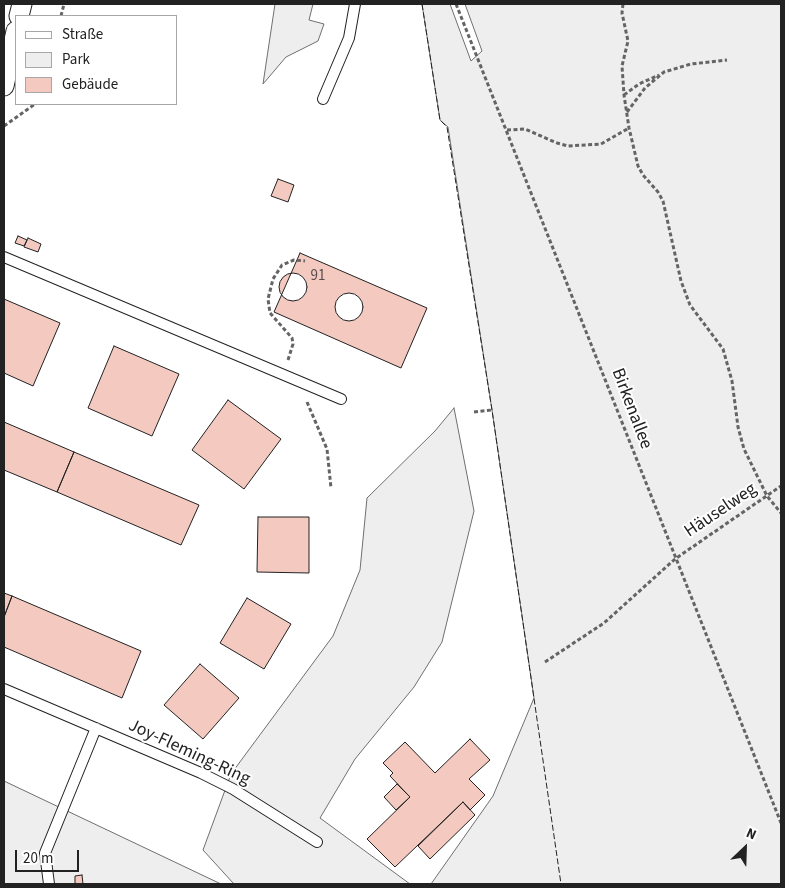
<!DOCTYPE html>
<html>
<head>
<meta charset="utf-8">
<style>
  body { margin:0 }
  #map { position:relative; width:785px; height:888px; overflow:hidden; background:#fff; font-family:"Source Sans 3",sans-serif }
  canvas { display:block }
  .frame { position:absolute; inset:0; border:5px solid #222; pointer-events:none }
  .legend { position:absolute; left:15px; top:15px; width:162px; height:90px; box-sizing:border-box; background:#fff; border:1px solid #a7a7a7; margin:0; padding:6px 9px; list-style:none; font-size:15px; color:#222 }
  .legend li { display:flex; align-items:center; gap:10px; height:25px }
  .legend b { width:25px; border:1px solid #a7a7a7 }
  .north { position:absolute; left:720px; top:823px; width:50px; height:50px; -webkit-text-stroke:4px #fff; paint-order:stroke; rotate:24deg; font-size:14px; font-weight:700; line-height:20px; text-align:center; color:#222 }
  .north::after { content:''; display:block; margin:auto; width:18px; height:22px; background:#222; clip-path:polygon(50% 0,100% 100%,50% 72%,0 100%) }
  .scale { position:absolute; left:15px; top:850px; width:64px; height:22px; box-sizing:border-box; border:2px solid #222; border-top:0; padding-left:6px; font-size:15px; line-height:18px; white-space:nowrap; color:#222; -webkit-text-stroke:4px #fff; paint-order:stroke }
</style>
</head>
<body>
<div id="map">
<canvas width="785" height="888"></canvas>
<div class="frame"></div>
<ul class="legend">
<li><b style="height:6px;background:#fff"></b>Straße</li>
<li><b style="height:14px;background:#eee"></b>Park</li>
<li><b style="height:14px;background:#f3c9c0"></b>Gebäude</li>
</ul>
<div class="north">N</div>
<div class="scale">20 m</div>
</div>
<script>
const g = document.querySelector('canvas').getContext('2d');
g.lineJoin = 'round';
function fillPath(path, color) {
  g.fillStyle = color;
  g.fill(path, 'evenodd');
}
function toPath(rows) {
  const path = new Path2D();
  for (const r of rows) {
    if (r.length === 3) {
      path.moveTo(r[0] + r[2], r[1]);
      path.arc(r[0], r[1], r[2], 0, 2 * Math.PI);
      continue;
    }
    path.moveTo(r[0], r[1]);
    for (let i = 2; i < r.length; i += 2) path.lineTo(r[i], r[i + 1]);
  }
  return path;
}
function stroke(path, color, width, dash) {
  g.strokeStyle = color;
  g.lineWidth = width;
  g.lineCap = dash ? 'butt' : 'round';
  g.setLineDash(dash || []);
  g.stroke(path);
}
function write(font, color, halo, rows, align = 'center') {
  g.font = font + ' "Source Sans 3",sans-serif';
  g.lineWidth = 4;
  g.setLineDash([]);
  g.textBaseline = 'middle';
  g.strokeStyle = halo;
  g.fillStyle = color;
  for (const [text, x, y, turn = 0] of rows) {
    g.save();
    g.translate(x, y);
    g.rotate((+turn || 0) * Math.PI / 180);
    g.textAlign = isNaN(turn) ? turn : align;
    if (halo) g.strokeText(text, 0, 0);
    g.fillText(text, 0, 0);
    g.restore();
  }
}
const green = toPath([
  [275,4,313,4,309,20,324,24,318,41,286,57,263,84,275,4],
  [422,4,450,4,471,61,482,51,465,4,781,4,781,884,431,884,493,796,534,698,492,410,448,127,440,120,422,4],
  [454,408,474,511,442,642,414,687,355,759,320,818,410,884,234,884,203,850,231,774,333,636,360,570,367,498,435,431,454,408],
  [4,781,221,884,4,884,4,781]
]);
fillPath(green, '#eee');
stroke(green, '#6f6f6f', 1);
const building = toPath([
  [278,179,294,185,288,202,271,196,278,179],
  [18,236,27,240,24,246,15,243,18,236],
  [28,238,41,244,38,252,24,247,28,238],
  [300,253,427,308,401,368,274,312,300,253],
  [293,287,14],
  [349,307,14],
  [4,299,60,323,33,386,4,373,4,299],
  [114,346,179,374,152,436,88,408,114,346],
  [228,400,281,439,244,489,192,450,228,400],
  [4,422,74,452,57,492,4,470,4,422],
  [74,452,199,505,181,545,57,492,74,452],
  [258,517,309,517,309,573,257,572,258,517],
  [4,593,12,596,4,617,4,593],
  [12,596,141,651,122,698,4,647,4,617,12,596],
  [247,598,291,624,264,669,220,643,247,598],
  [200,664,239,698,203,739,164,705,200,664],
  [470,739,490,760,469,779,485,795,470,810,463,802,395,867,367,839,410,797,390,776,393,773,383,763,405,742,435,773,470,739],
  [397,784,410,797,396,810,384,797,397,784],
  [463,802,475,815,430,859,418,846,463,802],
  [82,875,83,884,75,884,75,876,82,875]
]);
fillPath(building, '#f3c9c0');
stroke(building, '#222', 1);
const lane = toPath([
  [323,99,349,38,355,4],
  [4,257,341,399],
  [4,689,201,773,233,789,317,842],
  [49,884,45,853,96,728]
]);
const street = toPath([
  [19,16,22,4],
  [4,86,16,31]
]);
stroke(lane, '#222', 12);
stroke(street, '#222', 21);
stroke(toPath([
  [456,4,781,823],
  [623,4,622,13,628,41,622,66,624,95,629,128,638,166,643,175,658,192,663,201,681,281,690,305,723,349,732,381,738,427,744,449,767,496,781,513],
  [61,16,64,4],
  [624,95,639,84,659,75],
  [627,112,645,88,664,72,691,64,727,60],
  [4,126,35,104],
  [507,130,525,129,557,143,568,146,601,144,629,128],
  [288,360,293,344,292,338,270,313,268,299,273,279,282,265,294,260,305,261],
  [307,402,327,449,331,488],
  [474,412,492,410],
  [545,662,604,623,675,559,781,486]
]), '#646464', 3, [4, 2.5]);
stroke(lane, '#fff', 10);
stroke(street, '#fff', 19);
stroke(toPath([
  [422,4,440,120,447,127,492,410,561,884]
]), '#222', 1, [6, 2.5]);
write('15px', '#564c4a', null, [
  ["91",318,277]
]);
write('18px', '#222', '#fff', [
  ["Birkenallee",631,409,69],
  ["Häuselweg",721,511,-34],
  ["Joy-Fleming-Ring",189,753,25]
]);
</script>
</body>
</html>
